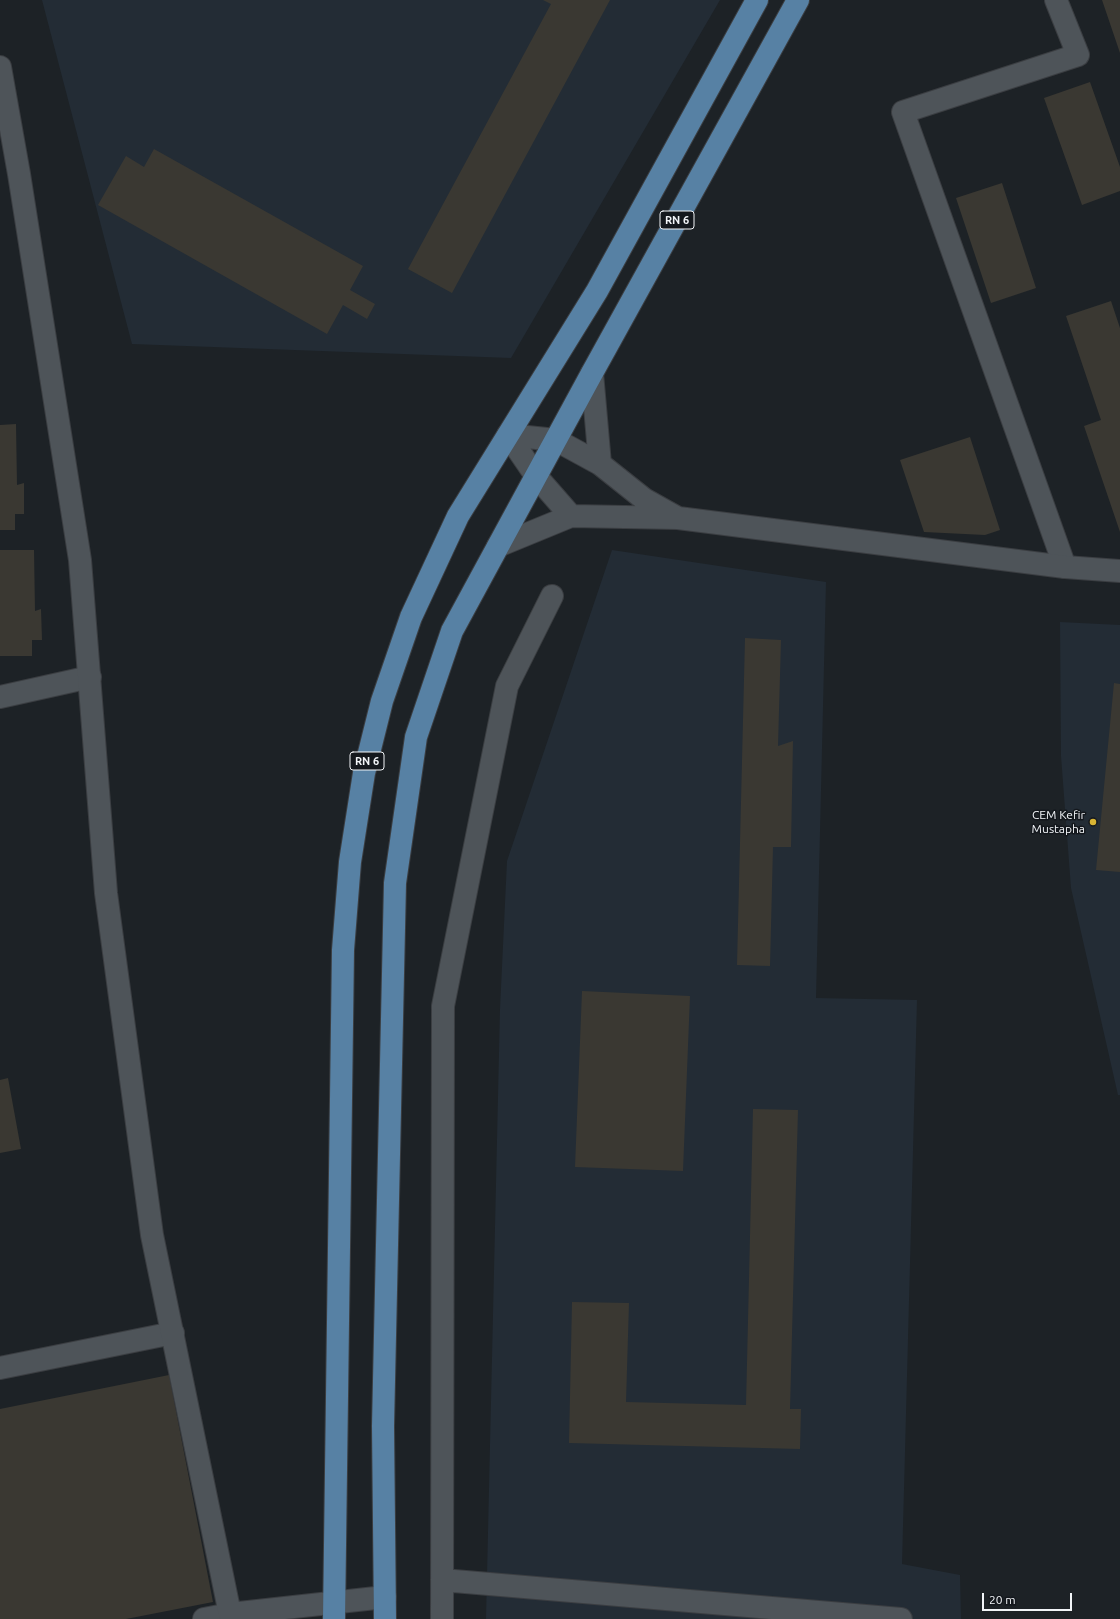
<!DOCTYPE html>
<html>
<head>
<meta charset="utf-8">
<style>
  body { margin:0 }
  #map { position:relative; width:1120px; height:1619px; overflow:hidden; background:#1d2226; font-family:Ubuntu,sans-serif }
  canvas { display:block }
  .scale { position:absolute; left:982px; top:1593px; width:90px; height:18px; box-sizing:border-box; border:2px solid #f2f5f8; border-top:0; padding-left:5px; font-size:12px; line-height:14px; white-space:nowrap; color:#f2f5f8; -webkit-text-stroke:3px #14181d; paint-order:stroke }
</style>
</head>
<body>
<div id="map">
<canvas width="1120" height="1619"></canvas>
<div class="scale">20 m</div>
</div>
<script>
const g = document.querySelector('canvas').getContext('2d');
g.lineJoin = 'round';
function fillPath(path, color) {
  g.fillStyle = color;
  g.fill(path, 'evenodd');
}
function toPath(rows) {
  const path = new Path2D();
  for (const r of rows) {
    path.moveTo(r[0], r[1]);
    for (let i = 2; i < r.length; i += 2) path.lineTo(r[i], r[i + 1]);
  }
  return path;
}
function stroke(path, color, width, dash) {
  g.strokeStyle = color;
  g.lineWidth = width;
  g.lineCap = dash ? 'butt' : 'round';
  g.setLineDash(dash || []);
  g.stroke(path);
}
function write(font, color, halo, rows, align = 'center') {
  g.font = font + ' Ubuntu,sans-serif';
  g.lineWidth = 3;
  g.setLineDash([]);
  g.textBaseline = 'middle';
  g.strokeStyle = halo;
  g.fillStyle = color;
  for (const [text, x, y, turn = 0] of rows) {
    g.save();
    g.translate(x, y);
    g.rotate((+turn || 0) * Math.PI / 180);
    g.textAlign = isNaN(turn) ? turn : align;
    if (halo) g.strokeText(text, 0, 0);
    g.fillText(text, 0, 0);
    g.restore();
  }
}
fillPath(toPath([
  [42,0,720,0,511,358,132,344],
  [612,550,826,582,816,998,917,1000,902,1564,960,1575,961,1619,486,1619,500,1009,507,861],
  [1060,622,1120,625,1120,1095,1118,1095,1071,888,1061,756]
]), '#232c35');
fillPath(toPath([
  [543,0,610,0,452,293,408,269,551,4],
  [1102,0,1120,0,1120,53],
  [1090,82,1120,167,1120,191,1082,205,1044,98],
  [154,149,363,266,350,290,375,304,367,319,343,305,327,334,98,205,126,156,144,167],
  [1002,183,1036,288,991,303,956,198],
  [1111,301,1120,328,1120,532,1084,426,1101,420,1066,316],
  [16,424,17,485,24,483,24,514,15,514,15,530,0,530,0,425],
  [970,437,1000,530,985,535,924,532,900,460],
  [0,550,34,550,35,611,41,609,42,640,32,640,32,656,0,656],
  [745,638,781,640,778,746,793,741,791,847,773,847,770,966,737,965],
  [1114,683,1120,684,1120,872,1096,870],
  [582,991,690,996,683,1171,575,1167],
  [8,1078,21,1149,0,1153,0,1080],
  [753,1109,798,1110,790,1409,801,1409,800,1449,569,1443,572,1302,629,1303,626,1402,746,1405],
  [169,1375,213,1602,126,1619,0,1619,0,1409]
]), '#3a3832');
const minor = toPath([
  [1056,0,1078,55,903,112,1065,567],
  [0,697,90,677],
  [0,1368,173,1333],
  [442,1580,901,1619],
  [204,1619,230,1614],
  [442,1619,443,1006,507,686,552,596]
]);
const tertiary = toPath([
  [0,67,19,174,80,560,106,893,152,1235,230,1614,385,1597],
  [571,516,536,476,508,435,556,440,600,464],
  [678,518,1065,567,1120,571],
  [498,546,571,516,678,518,644,499,600,464,592,373]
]);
const primary = toPath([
  [334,1619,343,950,350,862,364,773,382,701,411,617,458,516,597,291,757,0],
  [385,1619,383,1426,395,883,416,737,452,631,592,373,798,0]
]);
stroke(minor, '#3b3e42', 24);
stroke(tertiary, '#3b3e42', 24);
stroke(primary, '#3b3e42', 24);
stroke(minor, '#4e5459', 22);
stroke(tertiary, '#4e5459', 22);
stroke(primary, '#5781a4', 22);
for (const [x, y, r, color] of [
  [1093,822,4,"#d8b434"]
]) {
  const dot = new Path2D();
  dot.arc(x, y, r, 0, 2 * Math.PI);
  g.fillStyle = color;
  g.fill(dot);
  stroke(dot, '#14181d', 1.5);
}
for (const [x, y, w] of [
  [677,220,34],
  [367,761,34]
]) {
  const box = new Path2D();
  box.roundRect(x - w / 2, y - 9, w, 18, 3);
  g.fillStyle = '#14181d';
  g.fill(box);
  stroke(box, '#f2f5f8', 1);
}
write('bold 11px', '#f2f5f8', null, [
  ["RN 6",677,220],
  ["RN 6",367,761]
]);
write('12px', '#f2f5f8', '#14181d', [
  ["CEM Kefir",1085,815],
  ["Mustapha",1085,829]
], 'right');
</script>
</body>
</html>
